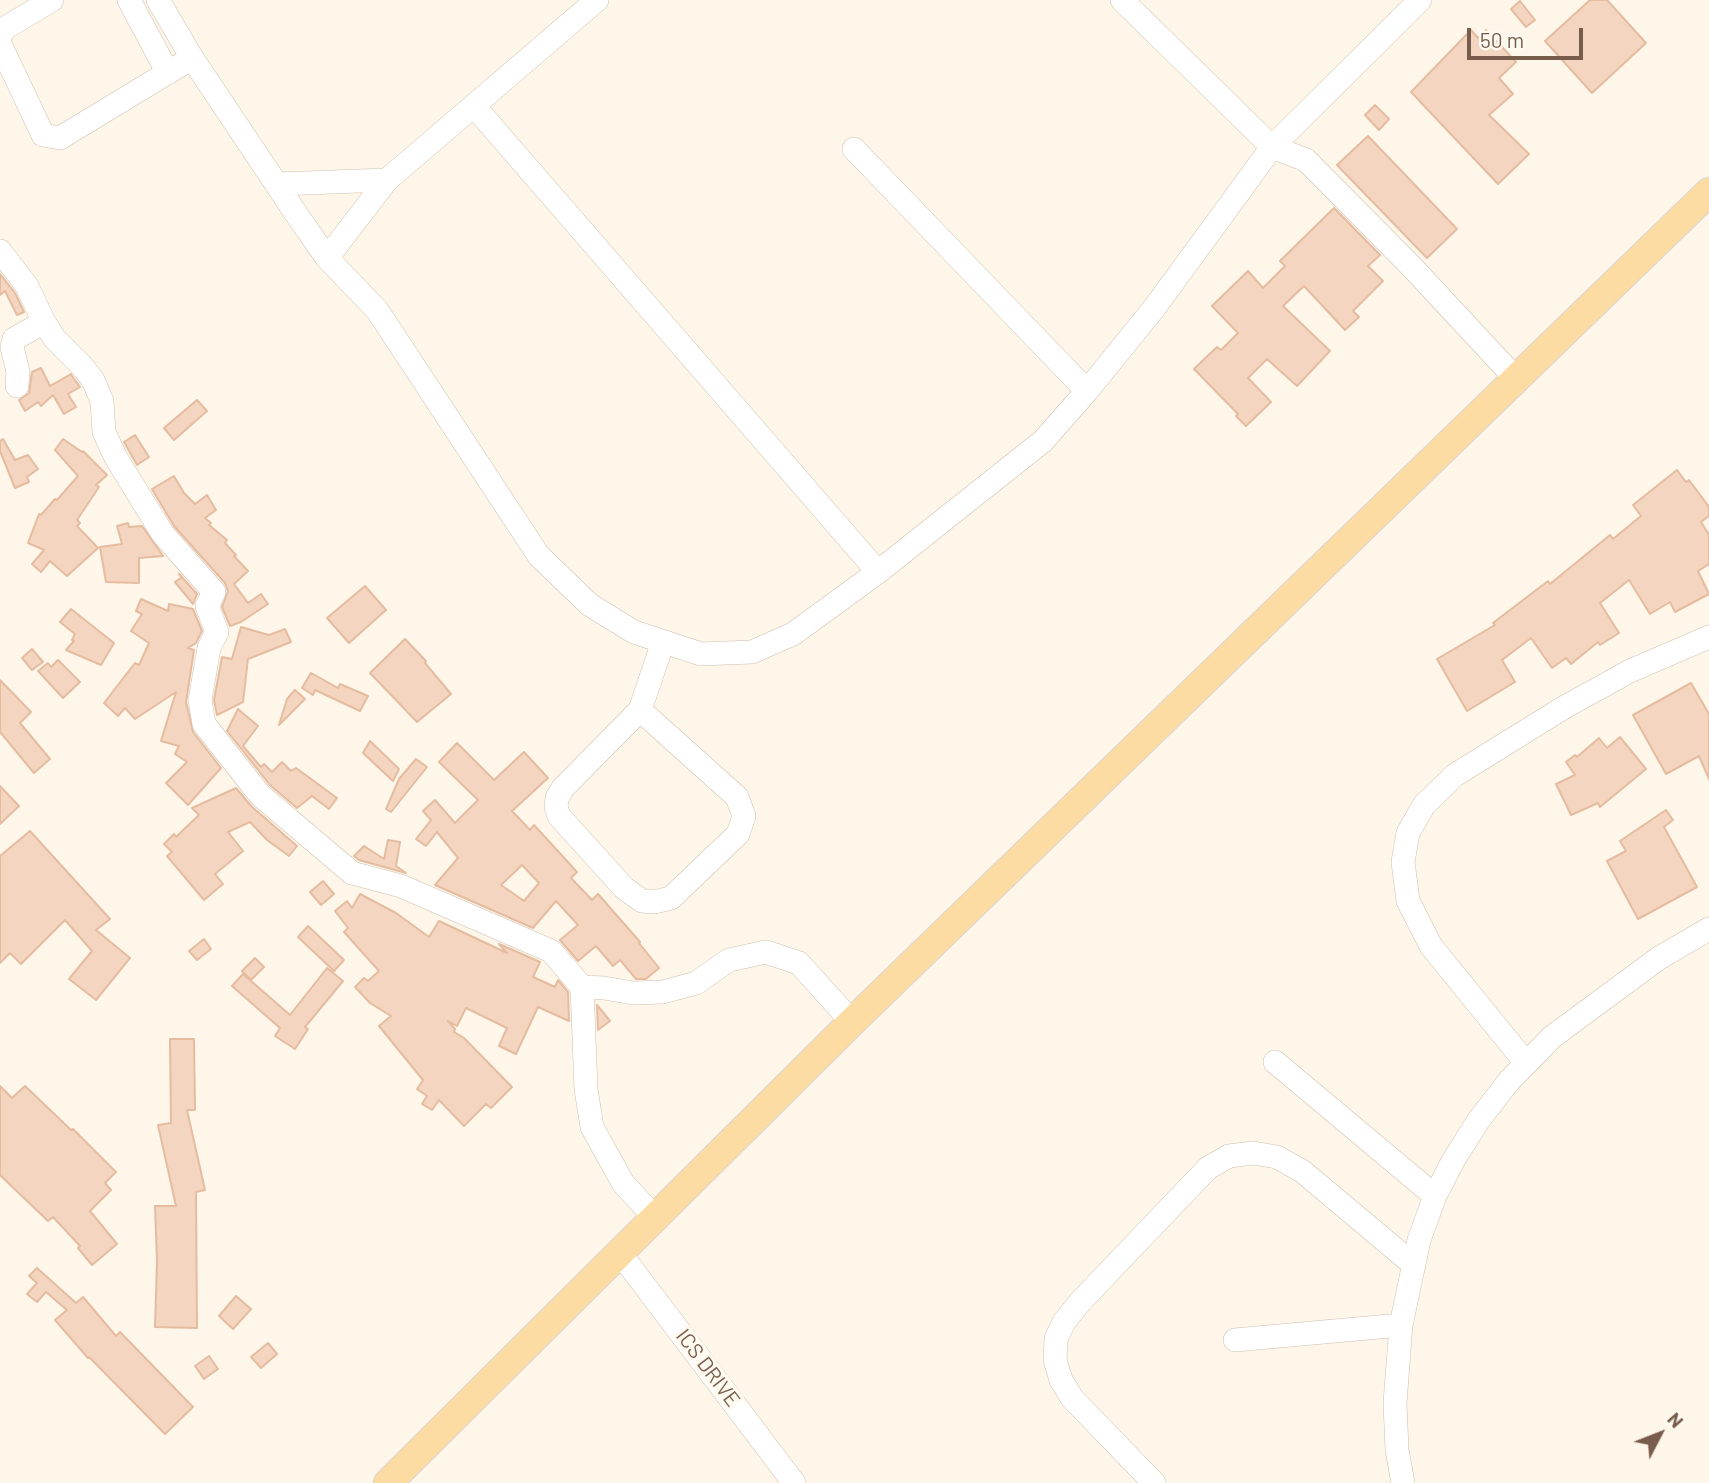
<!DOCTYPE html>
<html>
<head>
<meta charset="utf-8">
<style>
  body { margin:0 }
  #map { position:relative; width:1709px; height:1483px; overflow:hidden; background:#fdf6e9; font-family:Barlow,sans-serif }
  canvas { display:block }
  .north { position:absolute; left:1625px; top:1399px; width:70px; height:70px; -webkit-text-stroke:5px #fffaf0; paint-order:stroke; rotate:48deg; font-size:19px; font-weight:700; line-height:28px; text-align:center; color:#795d4c }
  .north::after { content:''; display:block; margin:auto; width:24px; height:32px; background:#795d4c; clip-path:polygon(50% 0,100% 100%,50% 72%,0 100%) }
  .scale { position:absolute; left:1467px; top:28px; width:116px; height:32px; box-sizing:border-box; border:4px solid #795d4c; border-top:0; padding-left:9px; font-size:21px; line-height:24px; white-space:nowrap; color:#795d4c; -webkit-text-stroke:5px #fffaf0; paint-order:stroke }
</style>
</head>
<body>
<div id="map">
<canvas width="1709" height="1483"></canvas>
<div class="north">N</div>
<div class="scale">50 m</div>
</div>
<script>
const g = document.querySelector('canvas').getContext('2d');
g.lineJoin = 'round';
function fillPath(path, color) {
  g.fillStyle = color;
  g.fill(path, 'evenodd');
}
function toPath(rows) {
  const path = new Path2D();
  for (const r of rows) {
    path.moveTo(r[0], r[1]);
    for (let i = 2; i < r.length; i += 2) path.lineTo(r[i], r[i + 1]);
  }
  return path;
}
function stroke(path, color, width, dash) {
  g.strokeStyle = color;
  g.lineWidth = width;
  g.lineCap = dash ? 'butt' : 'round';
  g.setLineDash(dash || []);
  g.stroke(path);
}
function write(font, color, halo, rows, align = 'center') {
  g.font = font + ' Barlow,sans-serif';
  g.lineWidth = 7;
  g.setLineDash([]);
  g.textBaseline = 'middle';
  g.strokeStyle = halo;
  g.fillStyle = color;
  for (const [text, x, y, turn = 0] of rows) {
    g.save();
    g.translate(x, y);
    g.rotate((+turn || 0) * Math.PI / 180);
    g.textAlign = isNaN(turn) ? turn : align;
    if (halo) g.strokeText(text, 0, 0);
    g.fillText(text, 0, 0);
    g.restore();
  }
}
const building = toPath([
  [1590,0,1607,0,1646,43,1592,93,1545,41,1590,0],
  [1520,1,1535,20,1526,27,1511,9,1520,1],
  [1471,30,1478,38,1486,30,1516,62,1499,78,1513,94,1489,115,1529,154,1498,184,1411,92,1471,30],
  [1375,105,1389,119,1379,130,1365,115,1375,105],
  [1368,136,1457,229,1427,258,1337,165,1368,136],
  [1334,208,1380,255,1368,266,1383,281,1353,311,1359,317,1345,330,1304,286,1283,306,1330,351,1297,386,1267,359,1248,378,1271,402,1246,426,1236,416,1238,414,1194,369,1217,347,1221,350,1238,333,1212,306,1248,271,1263,288,1285,266,1280,261,1334,208],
  [0,274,15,293,24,312,17,315,5,291,0,295,0,274],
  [41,368,50,386,71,374,72,376,80,387,68,394,76,407,64,414,53,395,41,406,38,402,25,411,19,400,29,393,32,372,41,368],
  [197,400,207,411,174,440,164,428,197,400],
  [135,435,149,457,137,465,124,442,135,435],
  [3,439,15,460,28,455,38,469,27,477,29,482,15,488,0,451,0,441,3,439],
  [63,439,82,452,83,451,107,475,96,485,99,487,77,520,80,523,77,526,98,548,67,576,50,561,41,572,32,564,44,550,28,543,39,514,41,515,55,499,57,500,78,476,55,450,63,439],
  [1677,470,1686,482,1689,480,1709,507,1709,516,1701,522,1709,535,1709,564,1698,571,1709,594,1675,612,1670,602,1650,614,1629,580,1600,603,1619,633,1600,645,1598,642,1571,664,1566,658,1552,668,1531,638,1502,660,1515,682,1467,711,1437,659,1495,625,1493,623,1548,581,1550,584,1610,535,1613,539,1641,516,1633,505,1677,470],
  [174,476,184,493,195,504,207,495,216,510,205,518,211,523,209,525,227,540,225,543,236,555,234,556,248,571,234,584,248,603,261,594,268,604,241,622,230,626,222,607,228,591,225,583,174,526,152,489,174,476],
  [128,523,129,527,142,526,163,556,139,558,139,583,106,582,100,547,122,544,117,526,128,523],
  [179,574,197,594,193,604,175,582,182,577,179,574],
  [365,586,386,610,349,643,327,618,365,586],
  [141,599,168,611,169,604,193,609,202,631,196,643,188,648,194,650,186,702,193,732,221,768,188,805,166,783,187,762,175,754,179,746,161,741,176,692,135,719,125,708,118,716,104,703,135,663,139,665,149,643,131,631,142,614,136,611,141,599],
  [71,609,114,643,101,665,66,650,74,641,72,640,75,634,60,622,71,609],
  [241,627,269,635,285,629,291,642,248,659,243,702,217,715,214,700,222,657,232,659,241,627],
  [405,639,426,661,425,663,451,694,417,722,370,673,405,639],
  [32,649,43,662,32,670,22,658,32,649],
  [58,660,80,682,63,698,38,671,48,663,51,667,58,660],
  [311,673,338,688,340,684,368,696,360,711,315,690,313,695,302,688,311,673],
  [0,680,31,712,20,723,50,759,34,773,0,732,0,680],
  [1691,683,1709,714,1709,779,1699,756,1666,774,1633,715,1691,683],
  [295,690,305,699,279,725,287,699,295,690],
  [238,709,258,726,243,746,261,767,264,764,272,772,282,762,291,771,296,768,337,798,329,809,312,796,297,808,270,785,227,731,238,709],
  [1620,737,1646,769,1600,807,1598,803,1571,815,1556,784,1575,775,1566,762,1575,755,1577,757,1599,738,1607,748,1620,737],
  [370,741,399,769,393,781,363,753,370,741],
  [457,743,494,780,524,752,548,778,512,811,530,830,534,825,577,872,571,878,592,900,598,894,640,942,639,943,659,968,646,979,636,979,620,960,613,966,596,946,578,961,560,940,578,925,556,901,533,928,435,885,458,858,437,832,426,846,416,839,431,820,423,811,435,800,455,823,478,800,439,762,457,743],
  [522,865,539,883,524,901,501,885,522,865],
  [416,759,427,767,391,812,386,809,399,779,416,759],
  [0,786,19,806,0,824,0,786],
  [236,788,251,806,297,846,289,856,267,840,250,822,228,832,243,851,215,874,223,884,204,900,167,856,172,852,164,844,174,834,176,837,199,815,192,808,236,788],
  [1666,810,1673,820,1664,827,1697,887,1638,919,1607,861,1626,851,1620,841,1666,810],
  [30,831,110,919,96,930,130,958,96,1000,69,979,92,951,65,920,21,964,10,953,0,963,0,856,30,831],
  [388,840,400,842,396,866,406,873,359,860,354,856,364,846,384,859,388,840],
  [323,881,334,894,321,905,310,892,323,881],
  [360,894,396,913,429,937,439,921,507,953,499,944,540,962,533,977,555,987,558,980,568,992,569,1021,538,1007,516,1054,499,1046,507,1028,466,1008,457,1026,448,1021,455,1029,454,1032,464,1038,512,1087,491,1108,486,1104,464,1126,439,1100,432,1110,422,1104,427,1096,417,1089,423,1080,379,1026,391,1016,370,1003,355,987,364,978,368,981,379,971,344,932,348,928,335,911,347,901,352,908,360,894],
  [308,926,344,960,334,971,298,937,308,926],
  [204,939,211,949,197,960,189,951,204,939],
  [255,958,264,967,251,980,242,971,255,958],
  [327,968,343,981,305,1027,308,1029,295,1049,275,1036,280,1028,232,986,243,974,290,1015,327,968],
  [597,1005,610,1021,598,1030,597,1005],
  [170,1039,194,1039,195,1110,187,1110,205,1190,196,1192,197,1328,155,1327,157,1261,155,1206,176,1206,158,1125,171,1123,170,1039],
  [0,1086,12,1098,25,1086,71,1130,73,1129,116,1172,105,1183,111,1190,90,1211,117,1244,92,1265,78,1248,80,1246,53,1217,48,1221,0,1175,0,1086],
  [37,1268,76,1303,83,1297,116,1336,120,1332,193,1407,165,1434,89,1357,88,1358,55,1320,67,1310,46,1292,37,1302,27,1294,37,1283,29,1276,37,1268],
  [236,1296,251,1309,233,1329,219,1316,236,1296],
  [268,1343,277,1354,261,1368,251,1357,268,1343],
  [209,1356,218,1369,204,1379,195,1366,209,1356]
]);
fillPath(building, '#f3d5c0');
stroke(building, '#e6bca0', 2);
const minor = toPath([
  [129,0,168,73],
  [158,0,192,58,299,218,327,258,377,310,539,556,590,605,634,632,701,654,752,652,793,634,878,572,1043,441,1087,391,1155,307,1272,147,1420,0],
  [1122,0,1272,147,1306,160,1411,266,1517,380],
  [0,36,5,28,52,0],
  [0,44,43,135,60,138,192,58],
  [474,106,878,572],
  [854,149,1087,391],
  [277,184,387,180],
  [0,251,27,286,44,322,55,339,83,367,93,380,102,401,104,432,116,458,163,534,214,592,207,606,217,632,209,648,200,700,204,724,260,795,352,873,401,886,551,951,582,987,604,988,633,993,663,992,696,983,729,960,766,952,799,963,852,1022],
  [327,258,387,180,597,0],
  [17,386,18,372,12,347,14,339,44,322],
  [640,710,737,797,744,816,738,834,671,898,654,902,642,901,624,888,559,816,556,807,557,798,563,788,640,710,663,642],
  [582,987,586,1089,592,1127,623,1183,655,1218],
  [1275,1062,1435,1196],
  [1526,1063,1431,946,1408,901,1403,862,1408,833,1424,805,1455,775,1563,708,1630,671,1709,637],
  [620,1253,794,1483],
  [1235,1340,1401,1325],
  [1154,1483,1072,1398,1061,1380,1055,1360,1056,1339,1064,1322,1080,1302,1208,1168,1229,1156,1253,1153,1277,1157,1302,1171,1414,1265],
  [1403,1483,1397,1450,1395,1403,1401,1325,1419,1240,1435,1196,1453,1161,1478,1121,1509,1081,1552,1037,1659,958,1709,929]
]);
const major = toPath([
  [388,1483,852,1022,1709,192]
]);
stroke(minor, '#d0beae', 24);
stroke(major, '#dcd5d0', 30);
stroke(minor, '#fff', 23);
stroke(major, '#fcdca2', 28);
write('21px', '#795d4c', '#fffaf0', [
  ["ICS DRIVE",708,1368,53]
]);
</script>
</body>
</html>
